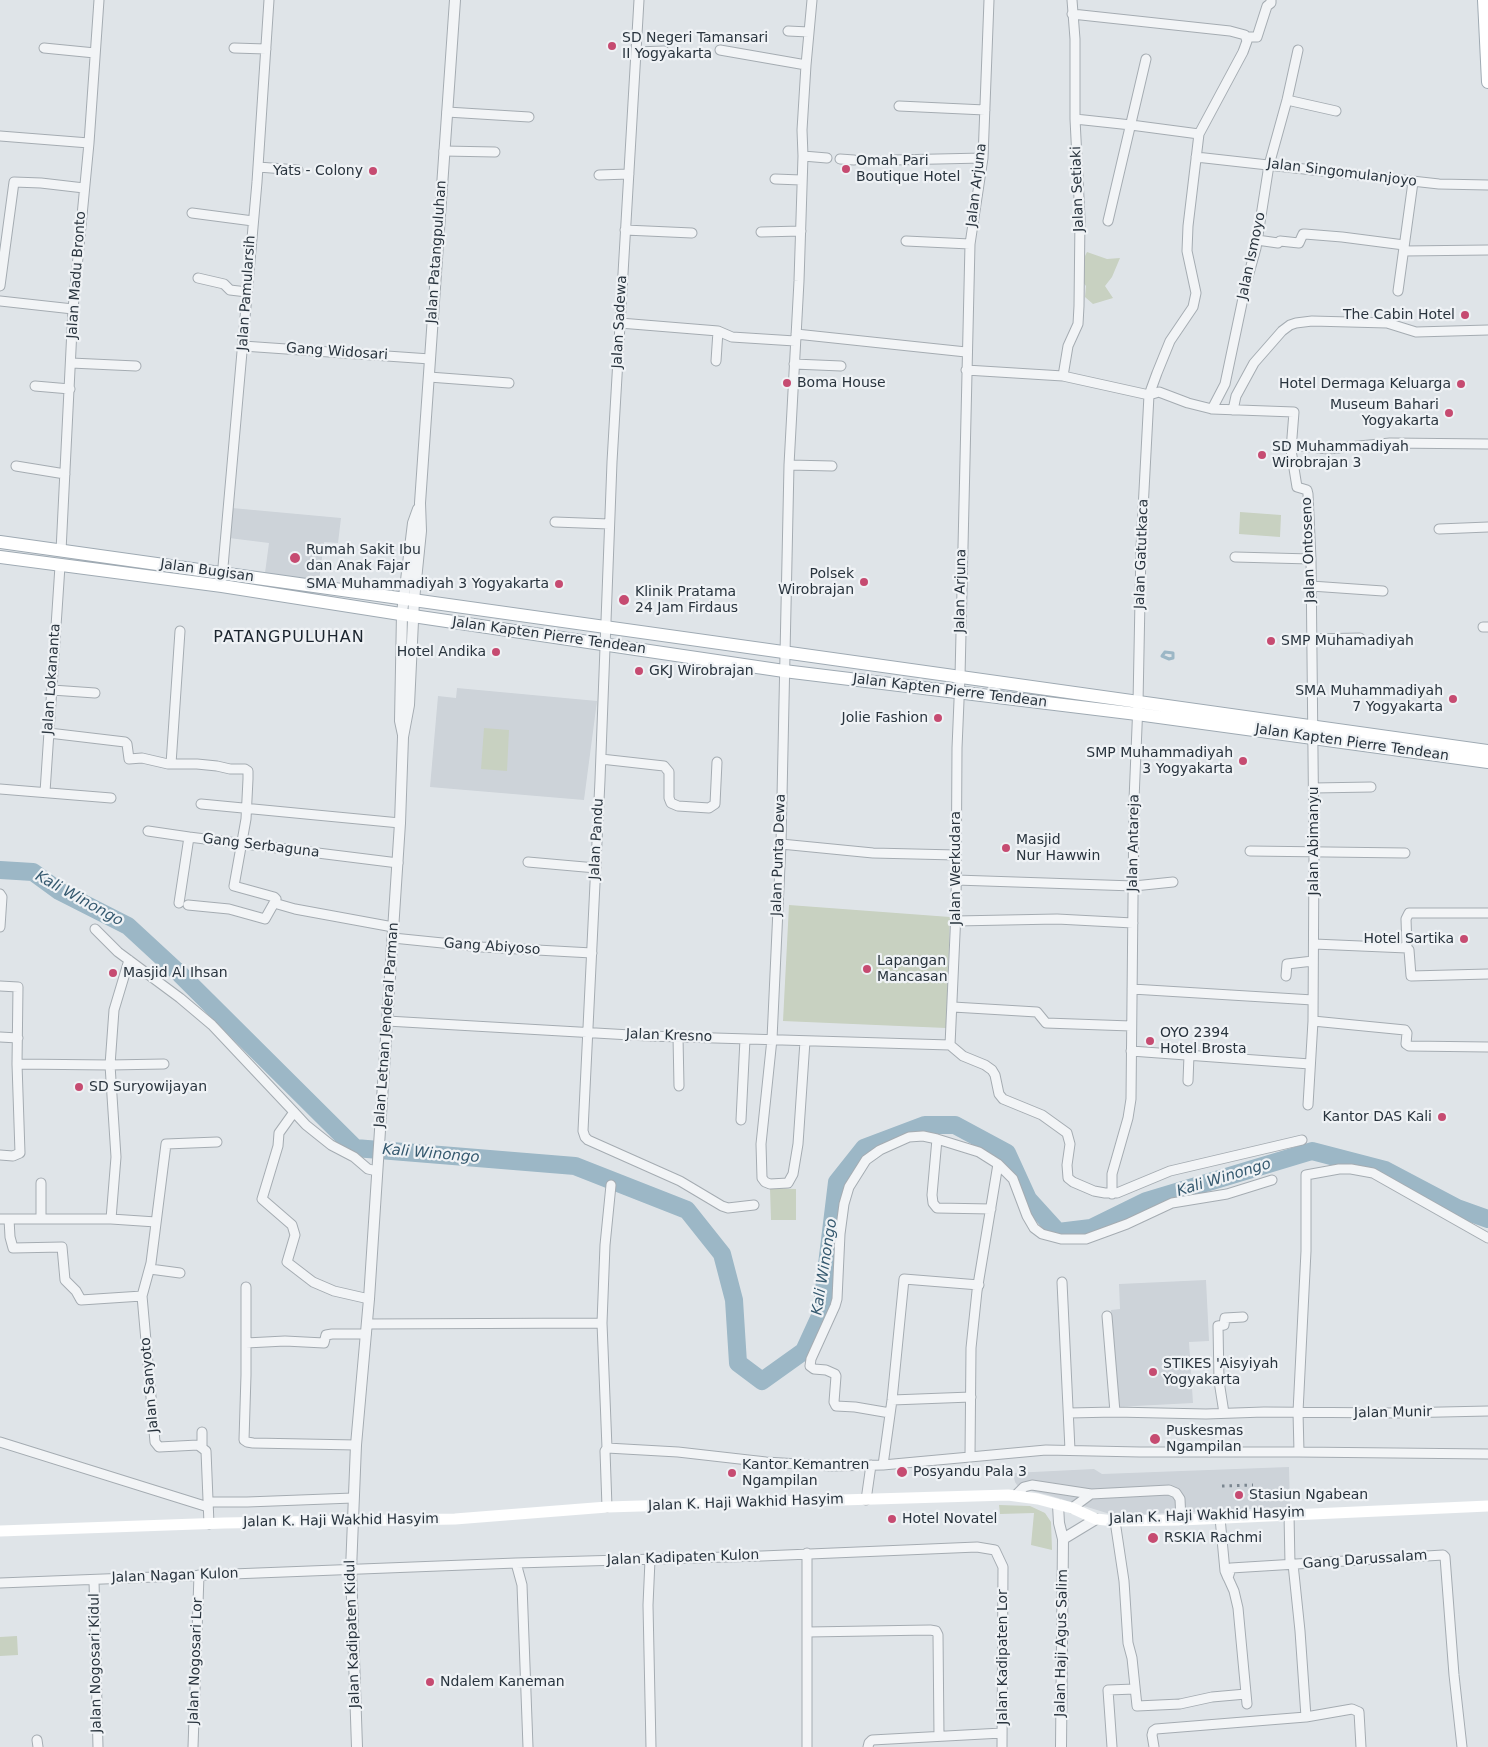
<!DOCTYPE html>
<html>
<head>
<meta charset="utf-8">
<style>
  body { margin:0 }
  canvas { display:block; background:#dfe4e8 }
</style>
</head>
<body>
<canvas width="1488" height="1747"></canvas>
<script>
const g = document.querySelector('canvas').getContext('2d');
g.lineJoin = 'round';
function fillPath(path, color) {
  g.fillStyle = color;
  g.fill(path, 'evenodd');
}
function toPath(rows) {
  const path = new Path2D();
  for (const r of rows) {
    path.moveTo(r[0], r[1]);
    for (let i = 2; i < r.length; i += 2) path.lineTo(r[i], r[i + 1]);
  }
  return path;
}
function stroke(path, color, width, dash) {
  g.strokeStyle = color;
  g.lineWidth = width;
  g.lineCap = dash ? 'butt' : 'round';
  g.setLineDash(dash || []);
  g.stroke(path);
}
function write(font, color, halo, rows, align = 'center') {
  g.font = font + ' "DejaVu Sans",sans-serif';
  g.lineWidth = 4.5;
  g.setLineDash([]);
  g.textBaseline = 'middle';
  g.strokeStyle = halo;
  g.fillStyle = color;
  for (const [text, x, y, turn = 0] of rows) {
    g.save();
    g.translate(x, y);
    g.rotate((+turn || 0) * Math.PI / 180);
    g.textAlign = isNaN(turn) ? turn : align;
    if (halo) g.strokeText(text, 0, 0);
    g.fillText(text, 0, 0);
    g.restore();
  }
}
fillPath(toPath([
  [232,508,341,518,338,543,324,542,319,581,265,573,269,543,229,538],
  [457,688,597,701,584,800,430,787,438,696,456,698],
  [1206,1280,1209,1341,1189,1342,1193,1403,1116,1407,1111,1310,1120,1309,1119,1284],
  [1289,1467,1290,1507,1131,1515,1110,1514,1048,1495,1019,1488,1015,1482,1013,1473,1094,1469,1102,1474]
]), '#cdd3d9');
fillPath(toPath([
  [1087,252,1107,259,1120,258,1112,277,1105,286,1113,298,1093,304,1085,297,1086,286,1079,277,1079,253,1085,256],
  [1240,512,1281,515,1280,537,1239,534],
  [484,728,509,730,507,771,481,769],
  [789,905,950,917,946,1028,783,1021],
  [770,1188,796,1189,796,1220,771,1220],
  [999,1505,1030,1506,1045,1513,1051,1522,1052,1550,1031,1545,1034,1513,1000,1514],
  [17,1636,18,1655,0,1656,0,1637]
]), '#c8d1c1');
stroke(toPath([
  [1165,652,1173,653,1173,658,1169,659,1162,656,1165,652]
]), '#9cb7c6', 3);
stroke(toPath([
  [0,870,33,872,59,891,128,926,180,974,355,1148,575,1166,687,1210,722,1254,734,1300,738,1363,762,1381,804,1351,821,1314,837,1182,864,1148,925,1125,955,1125,1007,1153,1028,1199,1058,1232,1091,1228,1146,1201,1312,1151,1385,1170,1457,1208,1488,1219]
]), '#9cb7c6', 18);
const minor = toPath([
  [639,0,612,462,600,780,583,1131,585,1137,588,1140,680,1181,722,1206,728,1208,754,1205],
  [1072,14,1230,31,1245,35,1247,41,1243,52,1199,134,1188,226,1187,251,1196,293,1193,307,1170,341,1157,373,1149,395,1141,548,1138,703,1134,800,1131,1099,1128,1118,1112,1174,1112,1194],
  [788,31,809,32],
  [1247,37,1257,37,1267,6,1271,3,1271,0],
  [44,48,95,53],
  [234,48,266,49],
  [720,50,806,65],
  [636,52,664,51],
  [1287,100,1336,111],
  [899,106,985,110],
  [447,112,529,117],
  [1075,119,1131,125,1199,134],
  [0,136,89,143],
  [444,151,495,152],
  [803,156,827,158],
  [1196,157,1439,184,1488,185],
  [840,159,854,160],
  [893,160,983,158],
  [258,167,298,170],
  [599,175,629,174],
  [775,179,801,180],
  [192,213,253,221],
  [1108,221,1146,59],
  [625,230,692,233],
  [761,232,801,231],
  [1257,240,1278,243,1280,241,1299,243,1303,234,1305,234,1342,237,1404,245],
  [906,241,970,244],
  [1404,251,1488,250],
  [198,278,224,284,230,290,247,292],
  [0,286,14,182,41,183,84,188],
  [1398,291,1413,182],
  [0,301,73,309],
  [620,323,718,331,732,337,795,341],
  [796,334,966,352],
  [243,346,430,359],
  [716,361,718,331],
  [71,363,136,366],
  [794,364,841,366],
  [966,370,1063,376,1149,395],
  [1063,376,1068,346,1078,324,1079,306,1080,218,1075,119,1075,39,1072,0],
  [429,377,509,383],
  [35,386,70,389],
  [1149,395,1159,392,1188,403,1212,409,1294,412,1291,450,1297,487,1307,490,1308,494,1311,559,1314,851,1313,1021,1308,1105],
  [1212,409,1225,384,1246,284,1256,248,1269,165,1287,100,1298,50],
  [1233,410,1236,396,1254,363,1282,331,1290,325,1296,323,1312,321,1387,323,1416,332,1488,330],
  [1292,445,1328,449,1390,443,1488,444],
  [789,465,832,466],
  [16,466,65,474],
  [555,522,609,524],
  [1439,529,1488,527],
  [61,551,73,309,89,143,99,0],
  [1235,557,1311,559],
  [222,578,257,182,269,0],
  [1311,586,1383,591],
  [1483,627,1488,627],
  [1311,639,1360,638],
  [52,690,95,693],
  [49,733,125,742,127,744,129,759,142,758,168,764,197,764,217,766,230,769,245,769,248,771,248,779,246,819,234,886,274,897,276,899,274,903,295,909,393,927],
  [601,759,664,766,669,772,669,798,671,803,678,806,709,808,715,804,717,762],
  [171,764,180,631],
  [1314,788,1371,787],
  [0,789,111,798],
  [45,792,60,566],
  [201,804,400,823],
  [148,831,189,837],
  [781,844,873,853,956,855],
  [1250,851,1405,853],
  [528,862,596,868],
  [956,880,1134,886,1173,882],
  [0,894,2,897,0,927],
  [179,903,189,837,398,863],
  [188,905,229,909,265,919,274,903],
  [956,921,1057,919,1133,923],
  [95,929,118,952,180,998,212,1025,294,1112],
  [393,938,482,947,592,953],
  [1314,944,1407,948,1409,950,1411,976,1488,974],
  [1407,948,1406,919,1409,913,1488,913],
  [129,960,114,1010,110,1065,164,1064],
  [1286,976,1287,964,1313,961],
  [0,986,18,987,17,1064],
  [1132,989,1313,1000],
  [953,1007,1037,1012,1046,1023,1131,1026],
  [387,1021,648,1036,950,1045],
  [1313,1021,1405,1030,1407,1033,1406,1044,1409,1046,1488,1047],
  [0,1037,18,1038],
  [678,1037,679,1086],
  [805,1041,798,1144,793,1174,788,1183,770,1184,765,1182,762,1178,761,1144,772,1039,781,844,789,465,799,281,803,156,802,130,806,65,812,0],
  [950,1045,956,912,957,748,960,677,970,244,983,158,989,0],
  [950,1045,963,1056,985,1065,992,1070,995,1075,999,1094,1003,1099,1042,1115,1067,1133,1070,1144,1067,1165,1068,1178,1073,1182,1094,1191,1105,1193,1117,1193,1170,1171,1302,1140],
  [1131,1051,1310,1064],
  [1188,1081,1189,1055],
  [741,1120,745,1039],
  [937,1139,932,1195,933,1203,937,1208,991,1209],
  [0,1155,13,1156,20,1153,17,1064,110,1065,116,1157,111,1219],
  [41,1183,41,1219],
  [0,1219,111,1219,156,1222],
  [9,1219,10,1237,13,1248,62,1247,65,1280,76,1291,81,1300,142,1296],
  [150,1269,180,1273],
  [1062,1282,1070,1450],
  [246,1287,246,1375,244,1440,247,1442,253,1443,356,1445],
  [369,1299,334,1291,313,1282,287,1262,295,1235,292,1225,262,1199,278,1146,279,1133,294,1112,306,1125,331,1145,354,1157,368,1169,377,1171],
  [1107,1316,1115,1412],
  [367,1324,602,1323],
  [246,1343,285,1341,324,1343,326,1335,332,1334,366,1334],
  [892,1400,971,1397],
  [890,1413,855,1407,836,1406,834,1402,836,1376,835,1374,826,1370,814,1369,810,1366,811,1359,835,1306,837,1299,840,1234,844,1204,849,1187,866,1160,880,1150,909,1137,923,1136,937,1139,979,1152,998,1164,1013,1179,1027,1216,1034,1228,1042,1234,1061,1239,1086,1239,1127,1224,1172,1203,1227,1194,1272,1180],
  [1069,1413,1115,1412,1206,1414,1264,1412,1397,1413,1488,1411],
  [1224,1413,1219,1381,1218,1326,1224,1325,1225,1318,1243,1317],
  [202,1432,202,1447],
  [0,1442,208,1507],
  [607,1448,678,1452,766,1462,831,1466,883,1465,1046,1450,1140,1452,1299,1452,1488,1454],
  [1299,1452,1298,1412,1306,1251,1306,1175,1339,1169,1351,1169,1373,1173,1488,1238],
  [970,1456,971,1348,977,1291,998,1164],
  [883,1465,892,1400,904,1279,979,1285],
  [1016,1495,1024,1487,1032,1485,1091,1494,1169,1490,1176,1493,1180,1499,1181,1520],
  [866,1500,871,1465],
  [208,1502,247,1502,353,1498],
  [607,1507,605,1451,607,1448,602,1323,605,1245,611,1185],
  [1072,1508,1091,1494],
  [1289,1514,1290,1564],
  [1220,1518,1225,1571,1234,1591,1238,1608,1247,1704],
  [1115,1521,1124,1581,1128,1643,1132,1658,1137,1706,1180,1704,1212,1697,1246,1694],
  [209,1524,206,1451,198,1445,159,1447,155,1442,142,1296,151,1263,166,1144,217,1142],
  [650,1560,648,1605,651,1747],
  [516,1563,522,1585,528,1747],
  [1293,1564,1300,1631,1306,1717],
  [1225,1571,1228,1578,1231,1568,1443,1555,1445,1557,1454,1675,1462,1747],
  [94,1580,98,1747],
  [0,1583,516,1563,762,1556,977,1547,995,1550,1003,1567,1002,1747],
  [808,1632,930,1630,936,1631,938,1635,939,1736],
  [37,1740,38,1747],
  [193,1747,199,1575],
  [807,1747,807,1553],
  [868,1747,869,1743,872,1740,1002,1733],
  [1112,1747,1108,1690,1135,1689],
  [1154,1747,1152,1735,1153,1731,1156,1729,1306,1717,1352,1709,1359,1712,1361,1747]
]);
const tertiary = toPath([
  [403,735,400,721,402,613,413,523,418,509],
  [1058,1505,1059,1523,1063,1539,1061,1747],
  [1063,1539,1096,1519],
  [357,1747,351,1570,356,1445,369,1299,400,823,403,737,409,705,414,600,421,531,420,503,455,0]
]);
const primary = toPath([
  [1484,0,1488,82],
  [0,542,1488,751],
  [0,557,222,586,413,616,784,671,1137,714,1488,762]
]);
stroke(minor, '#a5acb2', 11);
stroke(tertiary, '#a5acb2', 12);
stroke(primary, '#9faab3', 14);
stroke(minor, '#f2f4f6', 9);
stroke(tertiary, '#f2f4f6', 10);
stroke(toPath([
  [0,1531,224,1523,455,1519,607,1507,1008,1495,1038,1499,1072,1508,1096,1519,1115,1521,1181,1520,1488,1506]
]), '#fff', 11);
stroke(primary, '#fff', 12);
stroke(toPath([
  [1222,1486,1253,1485]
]), '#7a8690', 3, [2.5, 5]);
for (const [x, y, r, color] of [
  [612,46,5,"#c64b71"],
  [846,169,5,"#c64b71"],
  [373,171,5,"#c64b71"],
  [1465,315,5,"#c64b71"],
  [787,383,5,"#c64b71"],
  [1461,384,5,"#c64b71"],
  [1449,413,5,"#c64b71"],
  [1262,455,5,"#c64b71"],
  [295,558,6,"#c64b71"],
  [864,582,5,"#c64b71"],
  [559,584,5,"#c64b71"],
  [624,600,6,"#c64b71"],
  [1271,641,5,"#c64b71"],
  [496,652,5,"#c64b71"],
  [639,671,5,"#c64b71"],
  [1453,699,5,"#c64b71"],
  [938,718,5,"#c64b71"],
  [1243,761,5,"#c64b71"],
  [1006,848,5,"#c64b71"],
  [1464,939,5,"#c64b71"],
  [867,969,5,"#c64b71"],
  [113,973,5,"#c64b71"],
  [1150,1041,5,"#c64b71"],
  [79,1087,5,"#c64b71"],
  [1442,1117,5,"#c64b71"],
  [1153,1372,5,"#c64b71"],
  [1155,1439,6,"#c64b71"],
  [902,1472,6,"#c64b71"],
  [732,1473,5,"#c64b71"],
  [1239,1495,5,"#c64b71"],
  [892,1519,5,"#c64b71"],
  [1153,1538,6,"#c64b71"],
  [430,1682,5,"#c64b71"]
]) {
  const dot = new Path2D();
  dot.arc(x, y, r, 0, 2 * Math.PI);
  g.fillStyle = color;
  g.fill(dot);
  stroke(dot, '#eff2f5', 2);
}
write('14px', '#29343e', '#eff2f5', [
  ["SD Negeri Tamansari",622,38],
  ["II Yogyakarta",622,54],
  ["Omah Pari",856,161],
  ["Boutique Hotel",856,177],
  ["Yats - Colony",363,171,"right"],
  ["The Cabin Hotel",1455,315,"right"],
  ["Boma House",797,383],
  ["Hotel Dermaga Keluarga",1451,384,"right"],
  ["Museum Bahari",1439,405,"right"],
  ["Yogyakarta",1439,421,"right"],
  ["SD Muhammadiyah",1272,447],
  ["Wirobrajan 3",1272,463],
  ["Rumah Sakit Ibu",306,550],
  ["dan Anak Fajar",306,566],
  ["Polsek",854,574,"right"],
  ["Wirobrajan",854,590,"right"],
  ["SMA Muhammadiyah 3 Yogyakarta",549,584,"right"],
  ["Klinik Pratama",635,592],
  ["24 Jam Firdaus",635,608],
  ["SMP Muhamadiyah",1281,641],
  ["Hotel Andika",486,652,"right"],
  ["GKJ Wirobrajan",649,671],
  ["SMA Muhammadiyah",1443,691,"right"],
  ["7 Yogyakarta",1443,707,"right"],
  ["Jolie Fashion",928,718,"right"],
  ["SMP Muhammadiyah",1233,753,"right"],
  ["3 Yogyakarta",1233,769,"right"],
  ["Masjid",1016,840],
  ["Nur Hawwin",1016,856],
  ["Hotel Sartika",1454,939,"right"],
  ["Lapangan",877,961],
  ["Mancasan",877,977],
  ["Masjid Al Ihsan",123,973],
  ["OYO 2394",1160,1033],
  ["Hotel Brosta",1160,1049],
  ["SD Suryowijayan",89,1087],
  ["Kantor DAS Kali",1432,1117,"right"],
  ["STIKES 'Aisyiyah",1163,1364],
  ["Yogyakarta",1163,1380],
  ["Puskesmas",1166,1431],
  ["Ngampilan",1166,1447],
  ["Kantor Kemantren",742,1465],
  ["Ngampilan",742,1481],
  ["Posyandu Pala 3",913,1472],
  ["Stasiun Ngabean",1249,1495],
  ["Hotel Novatel",902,1519],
  ["RSKIA Rachmi",1164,1538],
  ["Ndalem Kaneman",440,1682]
], 'left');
write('14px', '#29343e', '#eff2f5', [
  ["Jalan Singomulanjoyo",1342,173,7],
  ["Jalan Arjuna",977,185,-83],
  ["Jalan Setiaki",1078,189,-92],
  ["Jalan Patangpuluhan",437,252,-86],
  ["Jalan Ismoyo",1252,256,-78],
  ["Jalan Madu Bronto",77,275,-86],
  ["Jalan Pamularsih",247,293,-86],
  ["Jalan Sadewa",620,322,-87],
  ["Gang Widosari",337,352,4],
  ["Jalan Ontoseno",1309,550,-92],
  ["Jalan Gatutkaca",1142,554,-88],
  ["Jalan Bugisan",207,571,8],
  ["Jalan Arjuna",961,591,-89],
  ["Jalan Kapten Pierre Tendean",549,636,8],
  ["Jalan Lokananta",52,679,-86],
  ["Jalan Kapten Pierre Tendean",950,691,7],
  ["Jalan Kapten Pierre Tendean",1352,743,8],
  ["Jalan Pandu",597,839,-87],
  ["Jalan Abimanyu",1314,841,-90],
  ["Jalan Antareja",1134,843,-89],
  ["Gang Serbaguna",261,846,7],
  ["Jalan Punta Dewa",779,855,-88],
  ["Jalan Werkudara",956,868,-90],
  ["Gang Abiyoso",492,947,4],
  ["Jalan Letnan Jenderal Parman",387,1025,-86],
  ["Jalan Kresno",669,1036,2],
  ["Jalan Sanyoto",150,1385,-95],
  ["Jalan Munir",1393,1413,-1],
  ["Jalan K. Haji Wakhid Hasyim",746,1503,-2],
  ["Jalan K. Haji Wakhid Hasyim",1207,1516,-2],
  ["Jalan K. Haji Wakhid Hasyim",341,1521,-1],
  ["Jalan Kadipaten Kulon",683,1558,-2],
  ["Gang Darussalam",1365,1560,-4],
  ["Jalan Nagan Kulon",175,1576,-2],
  ["Jalan Kadipaten Kidul",353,1634,-92],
  ["Jalan Haji Agus Salim",1062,1643,-89],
  ["Jalan Kadipaten Lor",1003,1657,-90],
  ["Jalan Nogosari Lor",196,1661,-88],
  ["Jalan Nogosari Kidul",96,1663,-91]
]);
write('italic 15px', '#35596f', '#eff2f5', [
  ["Kali Winongo",79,899,29],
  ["Kali Winongo",431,1154,5],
  ["Kali Winongo",1224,1178,-17],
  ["Kali Winongo",825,1267,-81]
]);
g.letterSpacing = '1px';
write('16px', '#1b252f', '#eff2f5', [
  ["PATANGPULUHAN",289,638]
]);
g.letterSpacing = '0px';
</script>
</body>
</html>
